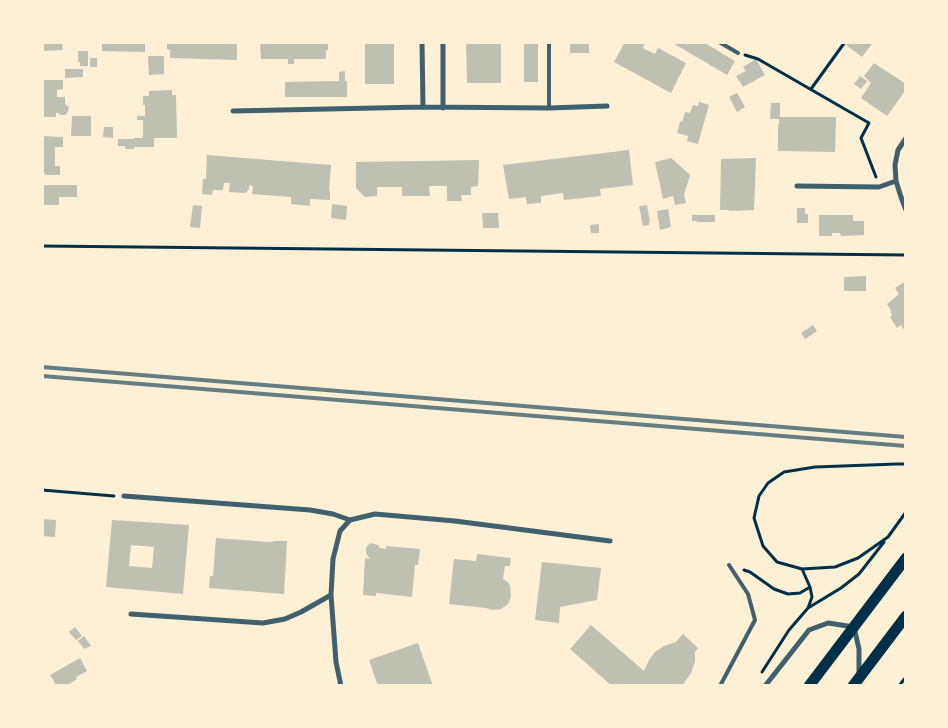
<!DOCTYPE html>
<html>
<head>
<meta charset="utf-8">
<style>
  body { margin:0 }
  #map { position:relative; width:948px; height:728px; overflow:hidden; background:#fdf0d5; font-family:"IBM Plex Sans",sans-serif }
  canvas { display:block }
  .frame { position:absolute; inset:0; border:44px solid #fdf0d5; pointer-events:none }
</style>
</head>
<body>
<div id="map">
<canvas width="948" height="728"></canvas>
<div class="frame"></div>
</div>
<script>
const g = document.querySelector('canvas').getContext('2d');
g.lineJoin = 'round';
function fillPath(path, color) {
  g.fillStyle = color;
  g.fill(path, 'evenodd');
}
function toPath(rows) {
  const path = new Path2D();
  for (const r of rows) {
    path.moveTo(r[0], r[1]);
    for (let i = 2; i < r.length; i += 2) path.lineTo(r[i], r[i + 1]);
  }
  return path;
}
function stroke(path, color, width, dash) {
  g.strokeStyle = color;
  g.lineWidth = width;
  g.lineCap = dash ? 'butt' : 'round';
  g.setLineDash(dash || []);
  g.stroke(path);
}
fillPath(toPath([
  [42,42,62,42,63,50,42,51],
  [102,42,145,42,145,52,102,51],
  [167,42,237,42,237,60,170,58,170,50,167,49],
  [260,42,328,42,328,50,326,50,326,59,294,59,294,64,288,64,288,59,261,59],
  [365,42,394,42,394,84,365,84],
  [466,42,501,42,501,83,467,83],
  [524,42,538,42,538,82,524,82],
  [570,42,589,42,589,53,570,53],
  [625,42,645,42,643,48,655,54,658,48,686,63,671,93,614,62],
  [671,42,703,42,735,61,727,75],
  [848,42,870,42,872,44,862,57,846,45],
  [78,51,88,51,88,66,80,66,80,62,78,62],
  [148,56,164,56,164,74,149,75],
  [90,58,97,58,97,67,90,67],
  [756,59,765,75,743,87,736,76,746,71,743,67],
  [874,63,906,84,906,90,887,116,861,98,871,83,864,76],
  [65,69,83,69,83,77,65,78],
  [345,71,345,81,347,81,347,97,285,97,285,82,339,81,339,72],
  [860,76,867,81,861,89,854,84],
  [42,80,63,80,63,89,57,90,57,97,65,97,65,104,69,107,68,112,65,115,60,115,58,113,56,113,56,117,42,117],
  [172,90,172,95,176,95,177,138,154,138,154,147,134,147,134,149,125,149,125,146,118,146,118,139,134,139,134,138,143,138,143,120,137,120,137,116,145,116,145,105,143,105,143,96,149,96,149,91],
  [737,93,745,107,737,112,729,97],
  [699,102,709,105,698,144,687,141,688,136,677,133,680,121,682,122,685,112,690,113,693,105,698,106],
  [771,103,780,103,780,117,836,117,835,152,778,151,778,125,779,125,779,119,770,119],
  [72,116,91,116,91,136,71,136],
  [104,127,113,127,113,138,103,137],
  [42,136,63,137,63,147,55,147,55,166,60,166,60,175,45,175,45,173,42,173],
  [629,150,633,185,600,189,601,196,564,200,563,193,541,196,541,203,527,204,526,197,509,199,503,165],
  [207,155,331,165,329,191,330,191,330,200,310,199,310,206,291,204,291,197,252,194,253,186,249,185,249,190,245,193,229,192,230,183,224,183,223,190,213,190,212,195,202,194,203,179,206,179],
  [671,158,690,175,684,195,686,203,675,205,673,196,663,199,655,162],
  [756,158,754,210,729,211,729,210,720,210,721,159],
  [479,160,478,186,471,187,471,195,461,195,462,201,447,201,447,186,429,186,430,196,402,196,402,187,377,187,377,196,365,197,356,188,356,162],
  [42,185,77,185,77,197,59,197,59,205,42,205],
  [332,204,347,206,346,220,331,218],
  [193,205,202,206,200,228,190,227],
  [647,205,650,222,649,222,649,225,643,226,639,206],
  [797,208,805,208,805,214,808,214,808,223,797,223],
  [668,209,671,227,660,230,657,211],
  [482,213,498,213,499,228,483,228],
  [692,215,715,215,715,222,697,222,697,221,692,221],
  [819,215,853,215,853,221,864,221,864,235,841,236,840,233,832,233,832,236,819,236],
  [599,224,599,233,591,233,590,225],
  [866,276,866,291,844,291,844,277],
  [906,281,906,333,901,325,897,328,890,317,892,315,890,309,887,304,899,294,895,288],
  [813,325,817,331,805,339,801,333],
  [42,519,56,520,55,537,42,536],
  [112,520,189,525,183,594,106,587],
  [131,545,154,547,152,568,129,566],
  [216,538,269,542,275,541,287,541,284,594,209,588,210,576,213,576],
  [371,543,378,545,380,548,386,549,386,546,420,549,418,565,415,565,412,597,376,593,376,596,363,595,365,558,370,559,366,553,366,548,368,545],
  [477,554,511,558,510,566,505,566,503,579,508,582,510,586,511,597,508,604,501,609,492,610,486,608,449,604,454,559,476,561],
  [542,562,601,568,597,600,560,607,559,623,535,620],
  [591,625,644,671,649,660,655,652,664,646,676,642,683,634,698,648,695,652,695,661,691,673,682,686,612,686,570,649],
  [75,627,82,636,76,640,69,632],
  [84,636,91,646,84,649,78,641],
  [418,643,433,686,378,686,369,660],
  [80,658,87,671,76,677,77,679,66,686,57,686,50,675]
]), '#bec0b2');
stroke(toPath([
  [745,55,758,59,869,123,861,138,876,177],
  [811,89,845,42],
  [42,246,906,255],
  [906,464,897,464,815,467,784,472,768,483,759,496,754,518,763,546,777,562,802,569,835,567,858,558,888,537,906,512],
  [42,490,114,496],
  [802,569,810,587,812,597,808,608],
  [744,570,750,572,774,589,788,594,800,593,810,587],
  [762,672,789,630,808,608,841,588,859,574,884,542],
  [899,686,906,677]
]), '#003049', 3);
stroke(toPath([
  [719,42,738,53],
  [549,108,549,42],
  [720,686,755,620,748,594,729,565]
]), '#3f606c', 4);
stroke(toPath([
  [422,42,423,107],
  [443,108,443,42],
  [233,111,423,107,549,108,607,106],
  [906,138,898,150,895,165,896,181,901,197,906,210],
  [797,186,879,187,896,181],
  [124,496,310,510,333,514,350,520],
  [131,614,263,623,285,619,301,612,331,595],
  [341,686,336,662,331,595,333,559,340,531,350,520,375,514,455,521,610,541],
  [765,686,809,630,828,623,854,627,859,649,859,674]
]), '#3f606c', 5);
stroke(toPath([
  [809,686,906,558],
  [853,686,906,616]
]), '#003049', 11);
stroke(toPath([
  [42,367,906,437],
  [42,376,906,446]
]), '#657d81', 4);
</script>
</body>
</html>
